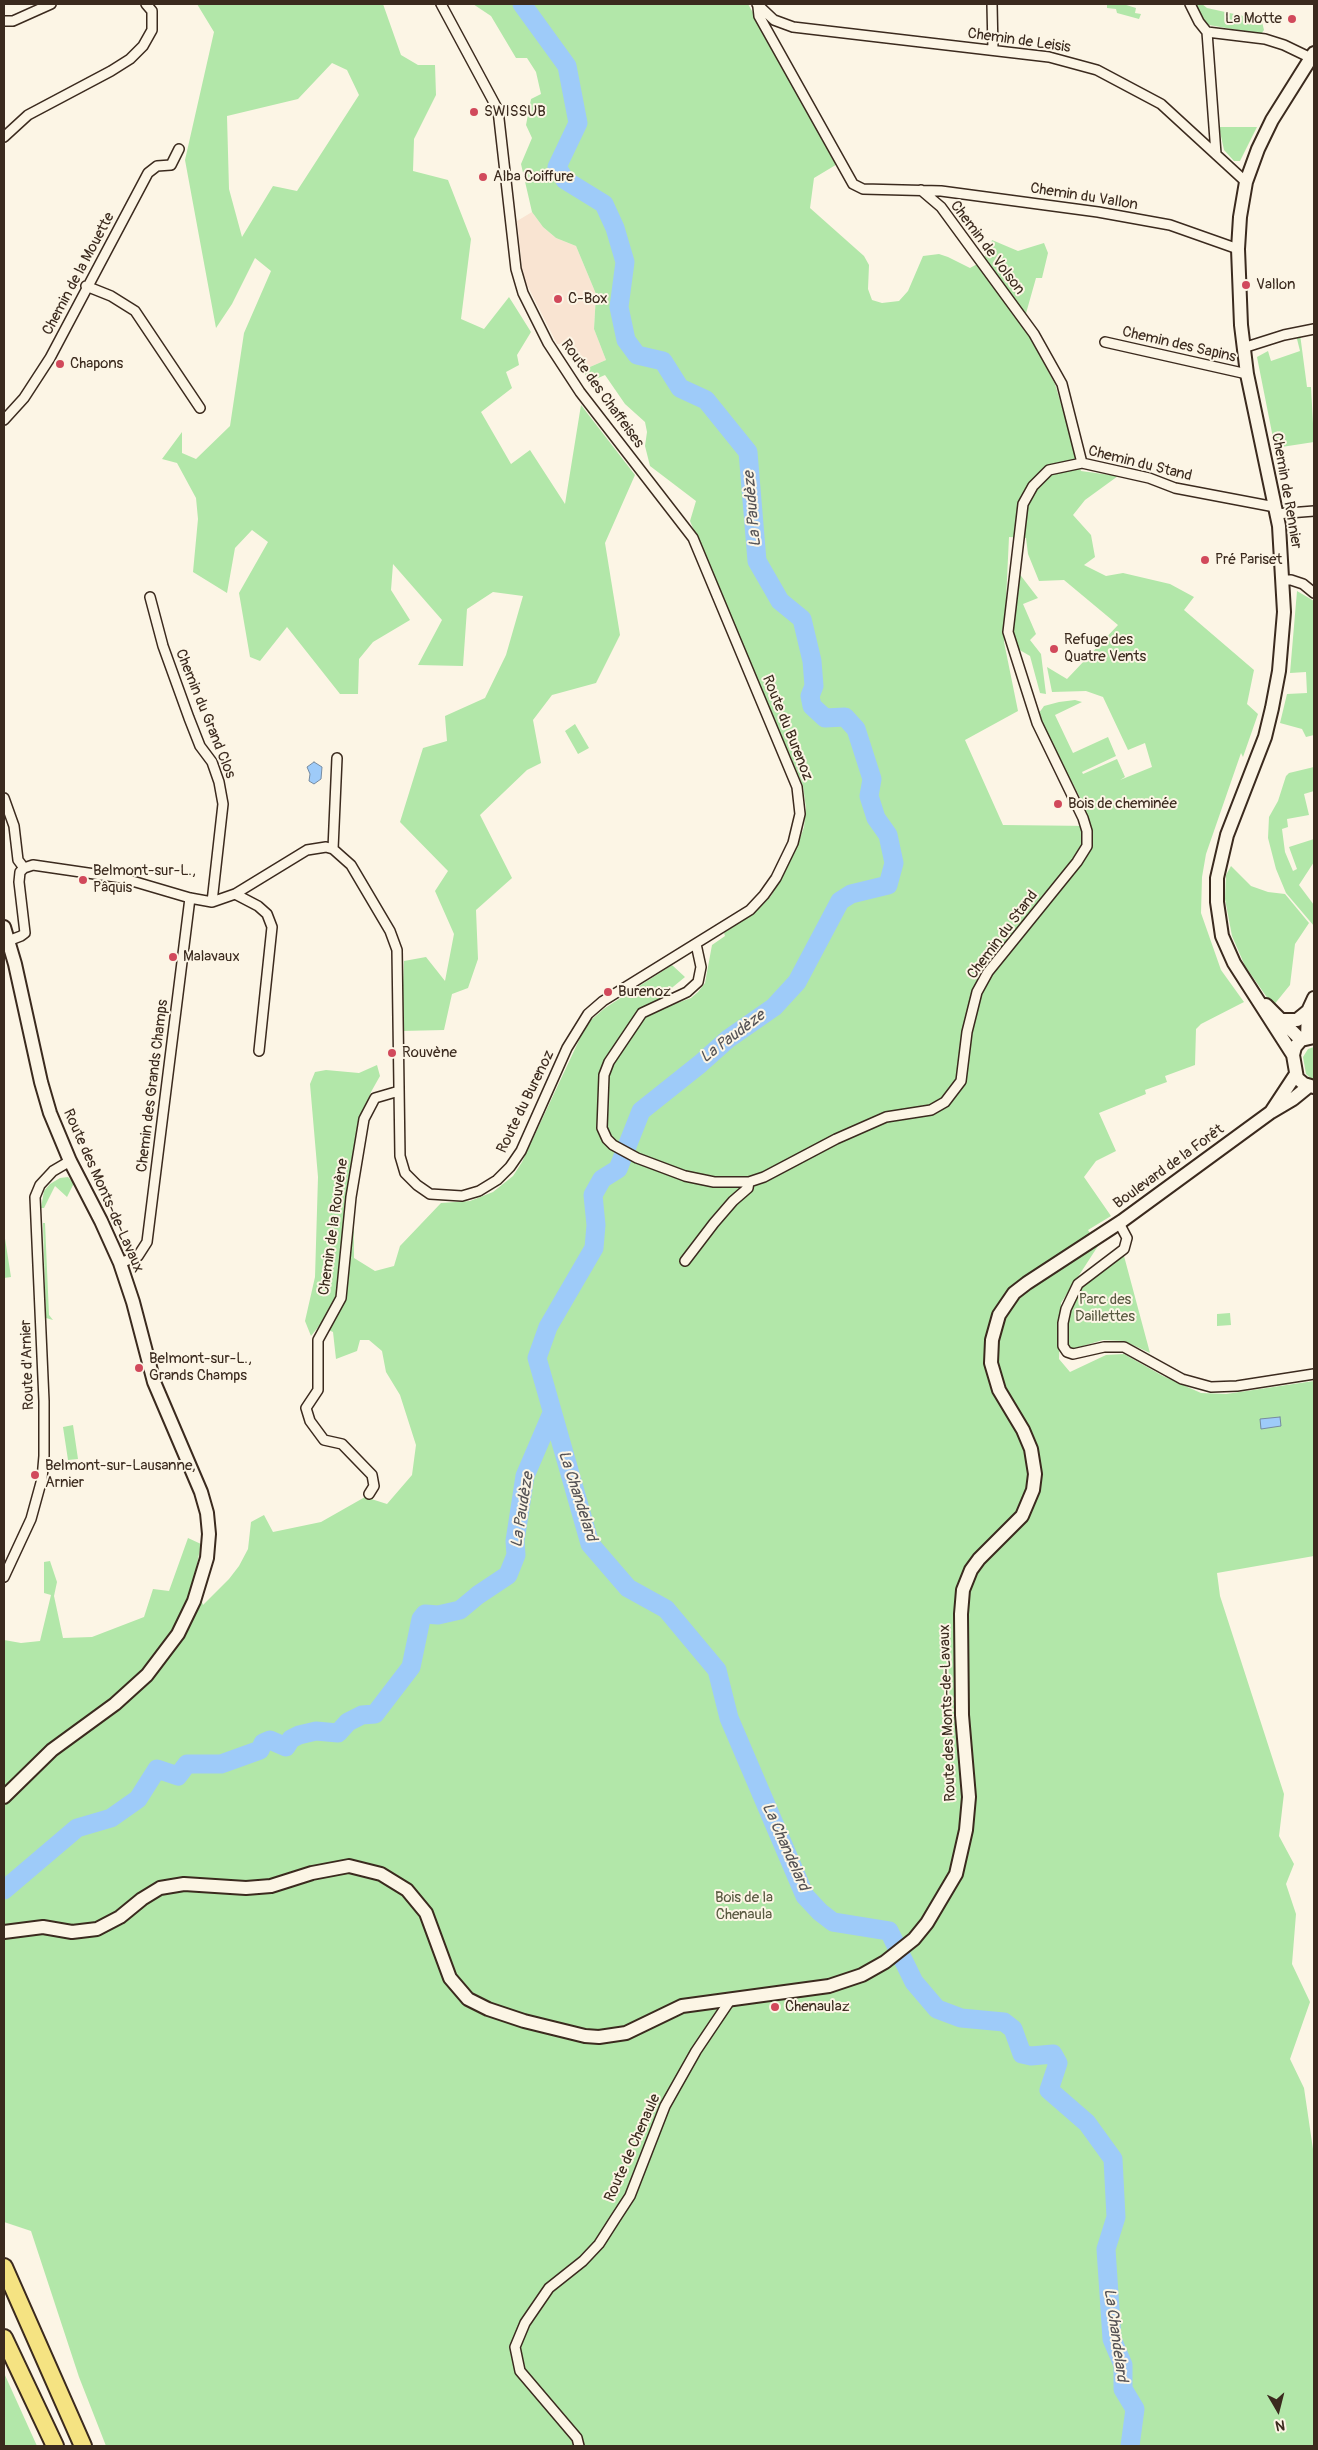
<!DOCTYPE html>
<html>
<head>
<meta charset="utf-8">
<style>
  body { margin:0 }
  #map { position:relative; width:1318px; height:2450px; overflow:hidden; background:#fcf5e5; font-family:Pangolin,sans-serif }
  canvas { display:block }
  .frame { position:absolute; inset:0; border:5px solid #3b2a1e; pointer-events:none }
  .north { position:absolute; left:1253px; top:2385px; width:50px; height:50px; -webkit-text-stroke:4px #fcf5e5; paint-order:stroke; rotate:172deg; font-size:14px; font-weight:700; line-height:20px; text-align:center; color:#3b2a1e }
  .north::after { content:''; display:block; margin:auto; width:18px; height:22px; background:#3b2a1e; clip-path:polygon(50% 0,100% 100%,50% 72%,0 100%) }
</style>
</head>
<body>
<div id="map">
<canvas width="1318" height="2450"></canvas>
<div class="frame"></div>
<div class="north">N</div>
</div>
<script>
const g = document.querySelector('canvas').getContext('2d');
g.lineJoin = 'round';
function fillPath(path, color) {
  g.fillStyle = color;
  g.fill(path, 'evenodd');
}
function toPath(rows) {
  const path = new Path2D();
  for (const r of rows) {
    path.moveTo(r[0], r[1]);
    for (let i = 2; i < r.length; i += 2) path.lineTo(r[i], r[i + 1]);
  }
  return path;
}
function stroke(path, color, width, dash) {
  g.strokeStyle = color;
  g.lineWidth = width;
  g.lineCap = dash ? 'butt' : 'round';
  g.setLineDash(dash || []);
  g.stroke(path);
}
function write(font, color, halo, rows, align = 'center') {
  g.font = font + ' Pangolin,sans-serif';
  g.lineWidth = 4;
  g.setLineDash([]);
  g.textBaseline = 'middle';
  g.strokeStyle = halo;
  g.fillStyle = color;
  for (const [text, x, y, turn = 0] of rows) {
    g.save();
    g.translate(x, y);
    g.rotate((+turn || 0) * Math.PI / 180);
    g.textAlign = isNaN(turn) ? turn : align;
    if (halo) g.strokeText(text, 0, 0);
    g.fillText(text, 0, 0);
    g.restore();
  }
}
fillPath(toPath([
  [532,212,543,227,556,238,576,246,596,294,594,329,606,360,583,370,572,344,557,344,523,277,517,221]
]), '#f9e4d2');
fillPath(toPath([
  [197,4,383,4,401,55,418,65,435,65,436,95,414,139,413,171,448,180,471,239,461,319,484,329,509,297,531,332,517,355,519,365,506,372,512,388,481,412,511,464,530,450,565,504,581,405,635,475,605,543,620,635,596,683,552,695,533,720,541,763,527,770,480,815,512,878,476,910,478,959,468,988,452,994,444,1030,401,1031,404,961,426,957,445,981,454,934,435,891,448,871,400,822,423,748,447,741,445,716,485,698,506,655,523,596,493,592,467,609,463,666,418,665,442,620,393,564,391,590,410,620,373,642,359,659,358,694,340,694,287,627,260,661,250,657,239,593,268,542,252,530,235,548,227,593,193,572,198,519,196,498,177,463,162,459,182,432,182,453,196,459,230,426,244,333,271,271,255,258,232,304,216,328,185,160,214,32],
  [332,63,347,70,359,95,297,191,273,186,242,237,229,189,227,116,298,99],
  [473,4,748,4,839,163,814,178,810,208,864,256,869,265,868,289,872,300,882,303,899,301,908,291,923,256,939,254,948,257,970,268,981,262,989,250,992,240,1018,251,1044,243,1048,253,1042,278,1036,278,1023,324,1055,384,1081,471,1118,476,1085,500,1073,515,1091,535,1095,557,1084,565,1106,576,1123,573,1170,584,1194,597,1184,610,1254,670,1247,704,1258,714,1243,757,1241,753,1206,854,1202,877,1201,913,1221,970,1244,1002,1201,1024,1196,1029,1195,1065,1165,1076,1167,1082,1145,1090,1146,1094,1099,1113,1116,1151,1096,1161,1084,1177,1111,1216,1088,1230,1098,1246,1061,1303,1059,1359,1070,1372,1106,1355,1124,1354,1163,1376,1201,1393,1226,1394,1314,1381,1314,1556,1217,1573,1220,1596,1284,1794,1279,1836,1294,1864,1286,1884,1296,1914,1292,1964,1310,2002,1290,2059,1304,2088,1314,2156,1314,2446,106,2446,79,2377,31,2231,4,2222,4,1640,21,1643,40,1641,51,1595,44,1593,44,1562,50,1561,57,1582,54,1596,63,1638,92,1637,144,1617,153,1589,169,1591,188,1538,201,1544,194,1579,203,1605,229,1579,239,1566,248,1549,251,1522,264,1515,273,1532,321,1522,365,1497,387,1504,412,1475,416,1445,400,1395,386,1372,382,1351,369,1340,360,1340,357,1351,336,1359,333,1332,319,1326,311,1336,305,1321,315,1277,318,1177,310,1084,315,1072,326,1070,359,1073,377,1065,380,1076,371,1092,360,1121,353,1152,354,1258,375,1271,394,1266,400,1246,441,1203,470,1201,493,1192,513,1176,522,1162,581,1036,591,1020,605,1008,672,965,685,977,662,996,669,1006,691,998,698,992,705,983,712,945,725,936,724,933,756,911,771,896,796,850,804,827,806,808,803,786,690,521,696,501,650,466,645,446,647,432,645,422,625,404,605,375,589,382,583,370,606,360,594,329,596,294,576,246,556,238,543,227,532,212,521,164,532,138,526,125,531,99,541,94,536,72,527,58,516,58,491,16],
  [1009,537,1026,538,1028,554,1039,581,1064,580,1118,625,1067,679,1047,667,1052,692,1086,691,1103,697,1128,750,1145,743,1152,767,1120,780,1125,777,1117,759,1083,774,1082,772,1116,756,1108,737,1073,753,1055,715,1082,702,1075,700,1059,702,1044,706,1039,713,1043,727,1084,805,1091,826,1003,825,965,740,1018,711,1004,642],
  [1107,4,1123,4,1136,8,1135,13,1141,14,1139,19,1117,13,1116,9,1107,8],
  [1193,4,1202,4,1207,8,1257,19,1262,22,1264,30,1261,34,1209,25,1204,21],
  [1219,127,1257,127,1240,161,1234,161,1224,150],
  [1300,334,1307,387,1311,387,1314,442,1275,448,1257,357,1268,351,1271,361,1300,351,1296,335],
  [1018,572,1038,598,1023,604,1036,634,1030,640,1041,654,1046,694,1040,693,1030,656,1018,649,1013,636],
  [1297,591,1314,601,1314,735,1306,737,1302,729,1280,723,1287,694,1307,693,1306,672,1290,673],
  [575,724,589,748,578,754,565,731],
  [1314,767,1314,791,1304,794,1309,815,1287,819,1288,827,1282,829,1285,852,1293,871,1297,869,1289,847,1314,839,1314,862,1299,885,1314,905,1314,926,1286,893,1276,869,1268,838,1269,817,1278,801,1286,776,1289,773],
  [1231,866,1251,886,1268,892,1285,894,1309,923,1295,944,1290,985,1273,1006,1245,966,1232,936,1225,899,1226,875],
  [1314,1047,1314,1079,1312,1079,1306,1074,1303,1057,1308,1049],
  [68,1177,74,1183,67,1197,55,1186,44,1208,41,1208,44,1191,50,1184,60,1178],
  [43,1223,45,1223,49,1315,53,1320,46,1318],
  [4,1232,11,1277,4,1278],
  [1124,1256,1150,1353,1124,1341,1103,1340,1069,1350,1065,1330,1067,1316,1080,1288,1092,1276],
  [1230,1313,1231,1325,1217,1326,1217,1314],
  [73,1425,78,1459,68,1460,63,1427],
  [4,2373,37,2446,4,2446]
]), '#b2e7a9');
const water = toPath([
  [314,762,322,767,321,779,314,784,309,781,310,774,307,767,314,762],
  [1280,1417,1281,1426,1261,1429,1260,1419,1280,1417]
]);
fillPath(water, '#9ecbf9');
stroke(water, '#768ba1', 1);
stroke(toPath([
  [522,4,567,66,578,123,557,167,565,180,604,204,615,228,625,262,619,307,626,340,637,355,663,361,680,388,706,400,748,452,757,561,780,601,802,619,812,661,814,686,810,696,812,706,825,718,845,717,856,729,872,779,869,796,876,818,888,835,894,863,888,885,851,894,840,901,797,982,774,1007,728,1039,700,1064,641,1111,618,1169,602,1179,593,1195,596,1225,594,1248,548,1327,537,1358,590,1544,628,1588,666,1609,717,1670,729,1718,805,1896,820,1912,833,1922,889,1931,914,1982,937,2009,961,2018,1004,2022,1013,2029,1022,2054,1031,2056,1053,2054,1058,2063,1049,2090,1087,2123,1113,2159,1116,2217,1106,2249,1112,2339,1123,2365,1123,2389,1135,2409,1130,2446],
  [4,1890,77,1828,111,1818,138,1799,157,1769,178,1776,187,1764,221,1764,260,1750,263,1743,270,1740,286,1747,291,1739,299,1735,316,1731,338,1733,348,1722,362,1715,375,1714,411,1667,421,1619,425,1614,438,1615,460,1610,478,1595,508,1575,516,1555,515,1541,525,1476,552,1413]
]), '#9ecbf9', 19);
const street = toPath([
  [757,4,774,20,793,27,1049,57,1097,70,1161,104,1246,182],
  [992,4,993,50],
  [1190,4,1199,22,1207,32,1216,154],
  [758,7,759,16,853,184,863,189,941,191,1098,212,1170,225,1238,249],
  [4,21,13,21,51,4],
  [1207,32,1265,39,1284,45,1311,58],
  [4,137,28,115,111,71,130,59,143,46,152,30,152,11,146,4],
  [921,190,941,207,1034,334,1062,384,1082,463],
  [86,286,111,296,135,311,200,408],
  [1105,342,1247,374],
  [1243,348,1284,335,1314,329],
  [4,420,24,398,50,358,148,173,157,166,171,165,179,149],
  [1276,514,1314,511],
  [1283,580,1291,580,1303,584,1314,593],
  [150,597,163,646,189,718,200,746,212,762,219,782,223,804,212,902],
  [4,798,14,826,18,860,24,868],
  [333,849,337,758],
  [24,868,33,865,122,878,190,898,212,902,235,894,307,850,326,847,333,849,351,865,390,931,397,950,400,1156,405,1173,417,1185,430,1194,462,1196,479,1191,497,1180,510,1167,521,1151,567,1048,588,1014,603,1001,750,910,764,895,776,878,793,843,800,814,797,787,693,538,580,392,548,343,523,293,516,269,498,110,441,4],
  [235,894,258,906,267,914,272,927,259,1051],
  [8,941,21,936,25,933,19,882,20,872,24,868],
  [696,944,701,967,698,982,687,992,642,1013,609,1062,604,1075,602,1128,607,1139,613,1145,637,1158,685,1176,714,1182,749,1182,764,1177,836,1139,886,1117,931,1110,945,1102,961,1081,967,1032,977,992,988,972,1077,862,1087,846,1087,831,1083,818,1037,723,1008,632,1023,504,1033,486,1049,470,1082,463,1149,478,1175,488,1275,507],
  [1119,1223,1127,1238,1124,1249,1078,1284,1066,1309,1063,1323,1063,1346,1067,1352,1073,1354,1104,1347,1124,1347,1182,1379,1211,1387,1237,1386,1314,1374],
  [685,1261,714,1223,733,1201,748,1188,749,1182],
  [120,1263,138,1256,147,1242,190,898],
  [369,1494,374,1486,372,1475,342,1444,324,1440,310,1421,306,1408,318,1390,318,1340,341,1298,351,1197,364,1119,375,1098,399,1091],
  [4,1577,31,1519,42,1479,44,1456,44,1401,35,1197,40,1185,53,1171,70,1161],
  [579,2446,577,2438,520,2371,515,2347,525,2323,549,2288,583,2261,599,2244,615,2219,630,2196,665,2106,696,2051,731,1999]
]);
const secondary = toPath([
  [4,927,15,964,41,1082,50,1113,70,1161,101,1221,120,1263,133,1302,154,1382,201,1492,207,1513,209,1534,207,1558,194,1601,178,1634,147,1675,115,1704,52,1750,4,1797],
  [1266,1005,1301,1040],
  [1282,1020,1297,1020,1308,1011],
  [1314,1037,1301,1040,1295,1047,1293,1055,1297,1078,1304,1084,1314,1087],
  [1307,1038,1308,1011,1314,998],
  [1293,1055,1234,963,1222,936,1217,902,1217,878,1227,835,1265,737,1272,708,1279,671,1284,612,1279,526,1247,374,1241,325,1238,249,1240,217,1246,182,1258,149,1272,120,1314,53],
  [1271,1112,1296,1074],
  [4,1932,43,1927,72,1932,97,1929,120,1917,142,1899,160,1888,184,1884,246,1888,271,1886,312,1873,349,1866,381,1874,407,1890,426,1913,450,1978,468,1999,488,2009,524,2021,585,2036,599,2037,626,2033,682,2006,829,1986,862,1975,885,1962,914,1939,927,1923,956,1874,966,1830,969,1797,962,1715,961,1614,963,1590,971,1570,979,1559,1022,1516,1033,1490,1035,1474,1031,1449,1023,1430,999,1390,991,1363,992,1340,999,1315,1014,1293,1027,1283,1122,1221,1271,1112,1293,1099,1309,1086]
]);
const highway = toPath([
  [4,2267,83,2446],
  [4,2338,55,2446]
]);
stroke(street, '#3b2a1e', 12);
stroke(secondary, '#3b2a1e', 16);
stroke(highway, '#3b2a1e', 20);
stroke(street, '#fcf5e5', 9);
stroke(secondary, '#fcf5e5', 12);
stroke(highway, '#f5e382', 16);
for (const [x, y, r, color] of [
  [1292,19,5,"#d1495b"],
  [474,112,5,"#d1495b"],
  [483,177,5,"#d1495b"],
  [1246,285,5,"#d1495b"],
  [558,299,5,"#d1495b"],
  [60,364,5,"#d1495b"],
  [1205,560,5,"#d1495b"],
  [1054,649,5,"#d1495b"],
  [1058,804,5,"#d1495b"],
  [83,880,5,"#d1495b"],
  [173,957,5,"#d1495b"],
  [608,992,5,"#d1495b"],
  [392,1053,5,"#d1495b"],
  [139,1368,5,"#d1495b"],
  [35,1475,5,"#d1495b"],
  [775,2007,5,"#d1495b"]
]) {
  const dot = new Path2D();
  dot.arc(x, y, r, 0, 2 * Math.PI);
  g.fillStyle = color;
  g.fill(dot);
  stroke(dot, '#fcf5e5', 2);
}
write('15px', '#3b2a1e', '#fcf5e5', [
  ["La Motte",1282,19,"right"],
  ["SWISSUB",484,112],
  ["Alba Coiffure",493,177],
  ["Vallon",1256,285],
  ["C-Box",568,299],
  ["Chapons",70,364],
  ["Pré Pariset",1215,560],
  ["Refuge des",1064,640],
  ["Quatre Vents",1064,657],
  ["Bois de cheminée",1068,804],
  ["Belmont-sur-L.,",93,871],
  ["Pâquis",93,888],
  ["Malavaux",183,957],
  ["Burenoz",618,992],
  ["Rouvène",402,1053],
  ["Belmont-sur-L.,",149,1359],
  ["Grands Champs",149,1376],
  ["Belmont-sur-Lausanne,",45,1466],
  ["Arnier",45,1483],
  ["Chenaulaz",785,2007]
], 'left');
write('15px', '#3b2a1e', '#fcf5e5', [
  ["Chemin de Leisis",1019,41,8],
  ["Chemin du Vallon",1084,197,9],
  ["Chemin de Volson",987,248,53],
  ["Chemin de la Mouette",79,274,-62],
  ["Chemin des Sapins",1179,345,13],
  ["Route des Chaffeises",602,394,54],
  ["Chemin du Stand",1140,464,14],
  ["Chemin de Rennier",1286,491,80],
  ["Chemin du Grand Clos",205,714,68],
  ["Route du Burenoz",787,728,68],
  ["Chemin du Stand",1003,935,-53],
  ["Chemin des Grands Champs",153,1086,-83],
  ["Route du Burenoz",526,1102,-64],
  ["Boulevard de la Forêt",1169,1167,-36],
  ["Route des Monts-de-Lavaux",103,1191,66],
  ["Chemin de la Rouvène",334,1227,-82],
  ["Route d'Arnier",28,1365,-92],
  ["Route des Monts-de-Lavaux",948,1713,-92],
  ["Route de Chenaule",633,2148,-66]
]);
write('15px', '#595941', '#fcf5e5', [
  ["Parc des",1105,1300],
  ["Daillettes",1105,1317],
  ["Bois de la",744,1898],
  ["Chenaula",744,1915]
]);
write('italic 16px', '#545255', '#fcf5e5', [
  ["La Paudèze",753,509,-95],
  ["La Paudèze",733,1037,-37],
  ["La Chandelard",577,1496,72],
  ["La Paudèze",523,1510,-81],
  ["La Chandelard",785,1847,66],
  ["La Chandelard",1115,2335,82]
]);
</script>
</body>
</html>
